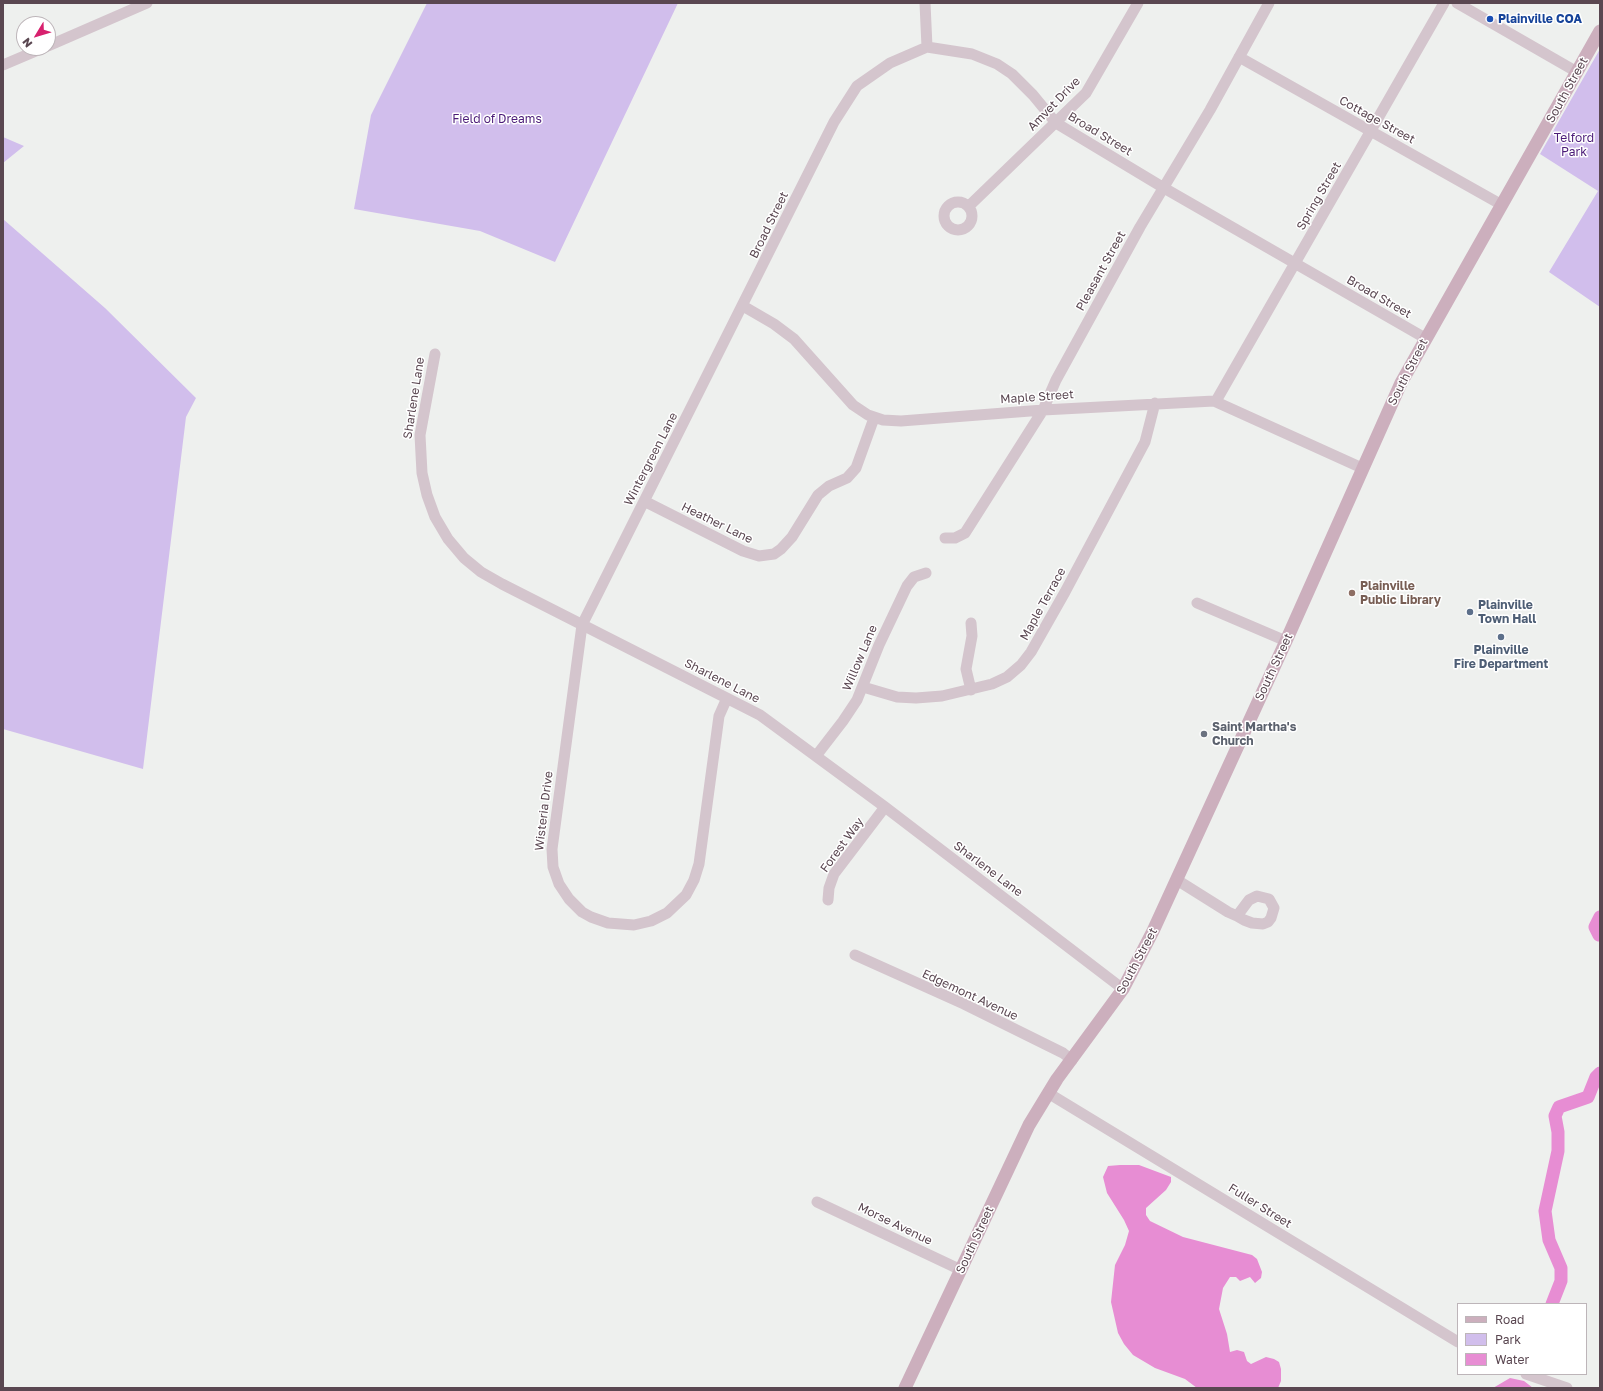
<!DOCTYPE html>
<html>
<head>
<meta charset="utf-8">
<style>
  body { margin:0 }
  #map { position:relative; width:1603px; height:1391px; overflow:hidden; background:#eef0ee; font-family:"Golos Text",sans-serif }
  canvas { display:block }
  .frame { position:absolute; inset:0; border:4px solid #5a4751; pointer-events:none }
  .legend { position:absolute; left:1457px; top:1303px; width:130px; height:72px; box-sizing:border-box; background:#fff; border:1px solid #bdb5b9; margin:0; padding:5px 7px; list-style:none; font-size:12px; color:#5a4751 }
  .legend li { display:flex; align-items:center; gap:8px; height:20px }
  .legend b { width:20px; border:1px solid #bdb5b9 }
  .north { position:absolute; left:16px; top:16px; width:40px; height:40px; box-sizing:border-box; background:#fff; border:1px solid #bdb5b9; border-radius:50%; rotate:232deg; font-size:11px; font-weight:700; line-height:16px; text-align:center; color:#5a4751 }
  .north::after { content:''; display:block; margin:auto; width:14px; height:18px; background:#d7216e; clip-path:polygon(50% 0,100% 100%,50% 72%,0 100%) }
</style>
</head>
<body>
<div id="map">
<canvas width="1603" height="1391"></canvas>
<div class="frame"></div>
<ul class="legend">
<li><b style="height:5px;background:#ccafbd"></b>Road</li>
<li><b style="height:11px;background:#d1beec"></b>Park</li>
<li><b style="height:11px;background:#e78dd3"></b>Water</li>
</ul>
<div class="north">N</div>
</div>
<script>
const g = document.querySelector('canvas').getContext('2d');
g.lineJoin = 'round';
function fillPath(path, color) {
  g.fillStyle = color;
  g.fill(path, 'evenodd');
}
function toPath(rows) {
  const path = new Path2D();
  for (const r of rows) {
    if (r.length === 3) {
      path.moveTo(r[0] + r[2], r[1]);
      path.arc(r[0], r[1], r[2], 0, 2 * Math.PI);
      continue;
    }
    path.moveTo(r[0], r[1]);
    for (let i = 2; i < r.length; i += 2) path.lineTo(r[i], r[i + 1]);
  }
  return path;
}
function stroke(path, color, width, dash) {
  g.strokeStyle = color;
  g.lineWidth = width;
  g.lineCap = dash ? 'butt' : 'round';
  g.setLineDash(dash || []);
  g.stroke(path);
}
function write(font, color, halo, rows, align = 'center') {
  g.font = font + ' "Golos Text",sans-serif';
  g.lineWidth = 3;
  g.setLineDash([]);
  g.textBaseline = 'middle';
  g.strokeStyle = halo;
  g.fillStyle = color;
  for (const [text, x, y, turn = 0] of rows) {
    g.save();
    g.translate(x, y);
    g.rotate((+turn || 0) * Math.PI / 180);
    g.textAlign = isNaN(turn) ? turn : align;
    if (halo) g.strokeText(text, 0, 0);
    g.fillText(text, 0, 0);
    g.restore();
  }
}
fillPath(toPath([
  [427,3,678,3,555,262,480,231,354,209,371,115],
  [1600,49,1600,307,1549,272,1598,191,1540,154],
  [3,137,24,146,3,163],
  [3,219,105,308,196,398,186,417,143,769,3,729]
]), '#d1beec');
fillPath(toPath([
  [1120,1165,1139,1165,1171,1177,1171,1182,1166,1190,1146,1208,1146,1215,1150,1221,1183,1237,1252,1255,1257,1259,1262,1272,1261,1278,1255,1283,1250,1277,1240,1281,1236,1277,1230,1277,1223,1288,1219,1309,1227,1334,1230,1352,1237,1350,1244,1352,1247,1361,1251,1364,1266,1357,1274,1359,1279,1362,1281,1369,1281,1381,1278,1388,1197,1388,1185,1379,1155,1368,1133,1355,1124,1344,1118,1333,1111,1302,1115,1265,1125,1245,1129,1231,1124,1220,1107,1193,1103,1177,1108,1166],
  [1510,1378,1524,1381,1533,1388,1493,1388]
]), '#e78dd3');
stroke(toPath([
  [1599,935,1595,927,1600,917],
  [1552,1304,1561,1281,1561,1268,1549,1240,1545,1211,1558,1151,1558,1132,1555,1116,1559,1107,1588,1097,1596,1077,1600,1073]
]), '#e78dd3', 13);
stroke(toPath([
  [925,3,927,47],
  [1457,3,1577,72],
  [48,46,147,3],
  [1239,57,1502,205],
  [3,65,43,48],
  [958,216,14],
  [969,206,1086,93,1138,3],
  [743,306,774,324,794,339,853,405,868,415,883,420,901,421,1043,410,1214,401,1362,468],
  [435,354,420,435,422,473,427,495,435,517,448,539,464,558,481,572,502,584,760,715,885,807,1123,989],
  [1216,401,1444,3],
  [644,501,743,551,759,556,774,554,781,549,792,537,818,495,829,486,847,478,856,468,874,418],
  [945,538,955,538,965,533,1043,410,1056,380,1140,227,1210,110,1269,3],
  [1197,603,1286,641],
  [971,623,972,636,966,669,971,690],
  [863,687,897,697,916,698,942,696,992,684,1007,677,1021,665,1031,652,1065,592,1145,442,1155,403],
  [727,698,719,716,699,864,694,880,686,895,667,913,651,921,634,925,608,923,591,917,582,912,569,899,559,884,553,867,552,849,582,625,834,122,857,86,890,63,927,47,972,54,997,64,1012,74,1033,95,1056,123,1164,188,1425,338],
  [816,756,843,721,857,700,879,645,907,586,914,577,926,573],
  [1177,880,1228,912,1237,916,1244,920,1252,923,1263,924,1268,922,1271,918,1274,908,1269,899,1257,896,1249,900,1237,916],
  [828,900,829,888,834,874,885,807],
  [855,955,964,1004,1063,1053,1072,1060],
  [1048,1093,1458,1342],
  [817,1202,961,1270],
  [1526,1374,1567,1388]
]), '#d4c5cd', 11);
stroke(toPath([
  [905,1388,1029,1125,1057,1079,1123,989,1153,931,1286,641,1401,383,1600,31]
]), '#ccafbd', 13);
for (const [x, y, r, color] of [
  [1490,19,4,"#1a4fb4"],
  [1352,593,4,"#8d6e63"],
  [1470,612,4,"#5c6f8a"],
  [1501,637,4,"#5c6f8a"],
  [1204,734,4,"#6b7280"]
]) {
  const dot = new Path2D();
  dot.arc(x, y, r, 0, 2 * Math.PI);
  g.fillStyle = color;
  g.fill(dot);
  stroke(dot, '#fff', 1.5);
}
write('bold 12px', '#164399', '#fff', [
  ["Plainville COA",1498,19]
], 'left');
write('12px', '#5a4751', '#fff', [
  ["South Street",1567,90,-61],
  ["Amvet Drive",1054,104,-46],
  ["Cottage Street",1377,120,29],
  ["Broad Street",1100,134,31],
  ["Spring Street",1319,196,-60],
  ["Broad Street",769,225,-64],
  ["Pleasant Street",1101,271,-61],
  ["Broad Street",1379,297,30],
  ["South Street",1408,372,-63],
  ["Maple Street",1037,397,-4],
  ["Sharlene Lane",414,398,-81],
  ["Wintergreen Lane",651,459,-63],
  ["Heather Lane",717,523,26],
  ["Maple Terrace",1043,604,-61],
  ["Willow Lane",860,658,-67],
  ["South Street",1274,667,-65],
  ["Sharlene Lane",722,681,27],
  ["Wisteria Drive",544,811,-83],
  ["Forest Way",842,845,-54],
  ["Sharlene Lane",988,869,37],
  ["South Street",1137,961,-62],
  ["Edgemont Avenue",970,995,25],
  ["Fuller Street",1260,1206,32],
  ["Morse Avenue",895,1224,26],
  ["South Street",975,1240,-65]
]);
write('12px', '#4b1b78', '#fff', [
  ["Field of Dreams",497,119],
  ["Telford",1574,138],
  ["Park",1574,152]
]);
write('bold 12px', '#785e54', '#fff', [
  ["Plainville",1360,586],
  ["Public Library",1360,600]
], 'left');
write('bold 12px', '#4e5e75', '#fff', [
  ["Plainville",1478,605],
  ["Town Hall",1478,619],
  ["Plainville",1501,650,"center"],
  ["Fire Department",1501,664,"center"]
], 'left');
write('bold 12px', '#5b616d', '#fff', [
  ["Saint Martha's",1212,727],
  ["Church",1212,741]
], 'left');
</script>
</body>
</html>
